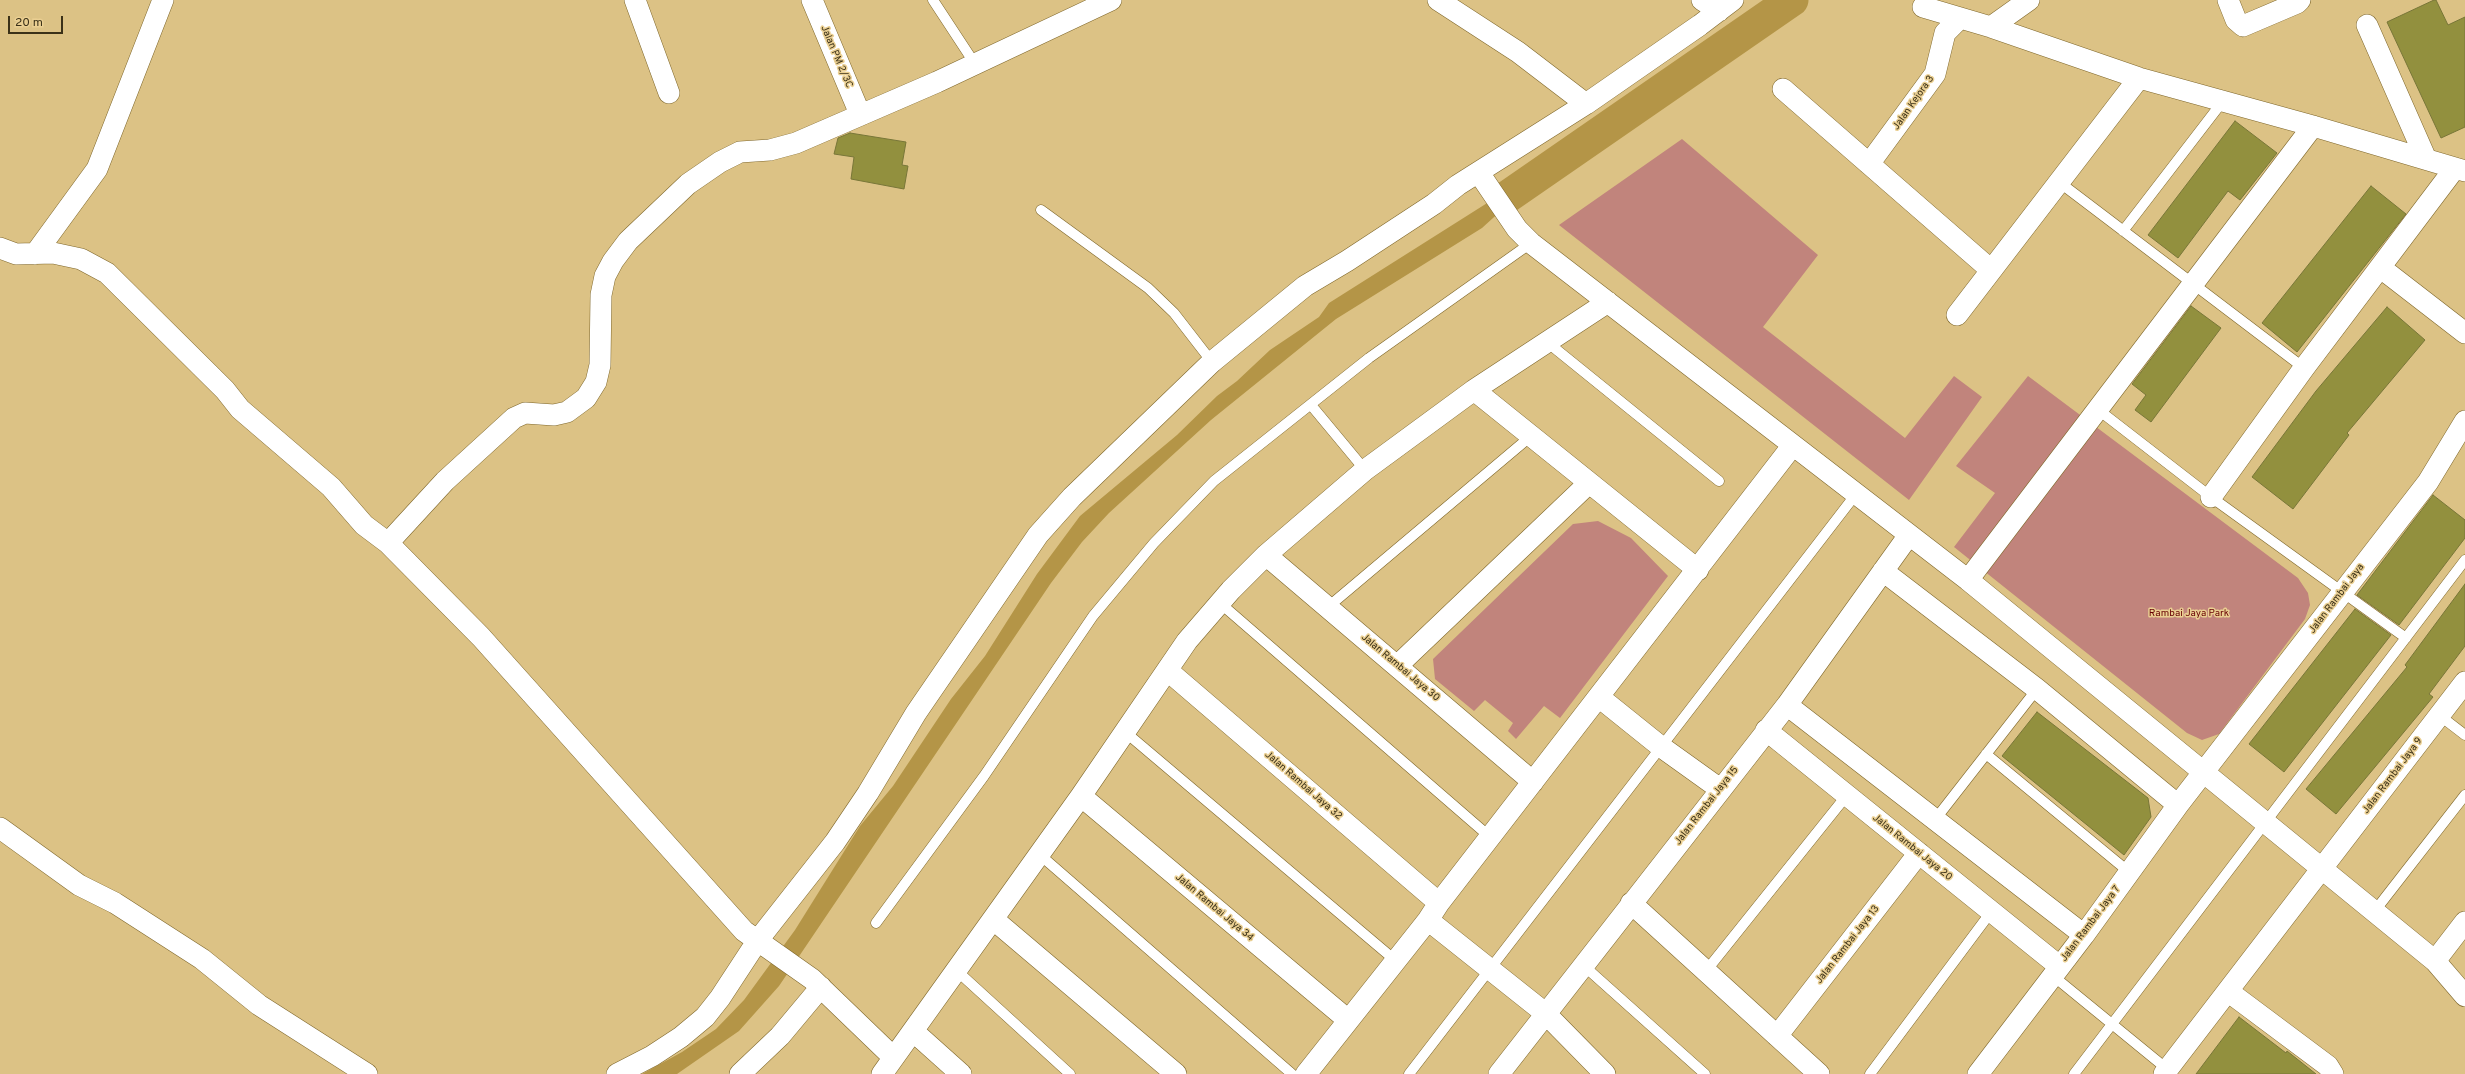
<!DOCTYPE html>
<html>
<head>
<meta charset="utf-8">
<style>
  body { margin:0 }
  #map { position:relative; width:2465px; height:1074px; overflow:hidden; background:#dcc285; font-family:Overpass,sans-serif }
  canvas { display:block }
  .scale { position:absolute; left:8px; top:16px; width:55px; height:18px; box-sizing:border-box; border:2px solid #3b3118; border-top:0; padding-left:5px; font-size:12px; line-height:14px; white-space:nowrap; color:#3b3118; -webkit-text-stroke:3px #eacf92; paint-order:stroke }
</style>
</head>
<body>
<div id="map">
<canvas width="2465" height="1074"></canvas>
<div class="scale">20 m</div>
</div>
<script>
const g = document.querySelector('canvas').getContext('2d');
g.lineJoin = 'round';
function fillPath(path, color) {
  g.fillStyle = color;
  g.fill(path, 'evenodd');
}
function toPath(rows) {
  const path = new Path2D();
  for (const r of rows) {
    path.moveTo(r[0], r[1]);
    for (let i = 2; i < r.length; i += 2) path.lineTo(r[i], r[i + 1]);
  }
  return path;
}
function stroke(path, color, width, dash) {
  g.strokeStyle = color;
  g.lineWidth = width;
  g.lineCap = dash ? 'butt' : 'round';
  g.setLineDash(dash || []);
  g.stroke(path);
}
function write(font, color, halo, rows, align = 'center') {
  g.font = font + ' Overpass,sans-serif';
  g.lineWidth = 3;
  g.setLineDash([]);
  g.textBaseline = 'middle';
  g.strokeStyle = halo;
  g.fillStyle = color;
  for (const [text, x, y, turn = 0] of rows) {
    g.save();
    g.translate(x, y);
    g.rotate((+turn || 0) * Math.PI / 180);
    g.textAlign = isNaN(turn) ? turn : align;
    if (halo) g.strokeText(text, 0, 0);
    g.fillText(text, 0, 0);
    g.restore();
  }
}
fillPath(toPath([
  [1682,139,1818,255,1763,327,1905,438,1954,376,1982,397,1909,500,1559,225],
  [2028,376,2298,578,2308,593,2310,605,2305,619,2219,734,2202,740,2187,733,1954,547,1995,493,1956,466],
  [1598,521,1631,538,1668,576,1560,718,1544,706,1516,739,1508,731,1513,723,1485,700,1474,711,1435,679,1433,659,1573,524]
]), '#c1847c');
fillPath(toPath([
  [1522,181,1526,188,1482,228,1336,319,1211,420,1109,513,1082,542,1051,583,779,986,739,1031,677,1074,642,1074,682,1052,716,1029,744,1000,795,930,860,826,893,786,951,699,985,656,1037,574,1080,516,1177,435,1217,396,1237,381,1270,350,1319,317,1329,303]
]), '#b49547');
stroke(toPath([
  [1507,197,1792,0]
]), '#b49547', 33);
const building = toPath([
  [2434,0,2436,0,2448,25,2465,17,2465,127,2441,138,2387,22,2434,0],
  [2235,121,2277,153,2240,200,2228,191,2178,258,2148,235,2235,121],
  [850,133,906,142,902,165,908,166,904,189,851,179,854,157,834,154,838,138,850,133],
  [2371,186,2406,214,2297,352,2262,323,2371,186],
  [2191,306,2221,328,2151,422,2135,410,2146,395,2132,384,2191,306],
  [2387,307,2425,340,2347,433,2349,435,2293,509,2252,477,2316,391,2387,307],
  [2433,495,2465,520,2465,538,2399,625,2357,595,2433,495],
  [2465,584,2465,646,2429,694,2433,697,2336,814,2306,789,2407,667,2405,665,2465,584],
  [2355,609,2391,635,2284,772,2249,744,2355,609],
  [2037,712,2148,798,2151,817,2124,855,2002,756,2037,712],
  [2239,1017,2286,1053,2287,1051,2316,1074,2196,1074,2239,1017]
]);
fillPath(building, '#92903e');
stroke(building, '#787638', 1);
const lane = toPath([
  [933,0,975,64],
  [2059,182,2304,368],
  [1041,210,1148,288,1174,313,1212,362],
  [2123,231,2223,101],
  [1547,342,1719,481],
  [1311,405,1365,470],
  [2096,408,2211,497,2406,638],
  [1220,603,1490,837],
  [1328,607,1531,436],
  [2439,715,2465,735],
  [1124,731,1396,961],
  [1986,754,2129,872],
  [1934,821,2037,689],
  [1039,854,1292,1074],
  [2374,912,2465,795],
  [876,923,984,776,1093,616,1154,543,1214,481,1369,358,1531,243],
  [1583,965,1705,1074],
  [956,970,1070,1074],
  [1706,971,1847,795],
  [2052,975,2167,1069],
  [1409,1074,1856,494],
  [1870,1074,1991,912],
  [2074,1074,2465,560]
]);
const street = toPath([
  [635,0,669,93],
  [812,0,860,114],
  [1438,0,1518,52,1586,104],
  [1702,0,1719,11],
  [2228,0,2236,20,2243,26,2297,3,2300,0],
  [1923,7,1991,27,2139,78,2313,126,2465,171],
  [2367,25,2426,159],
  [1991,27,2029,0],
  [1783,89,1991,270],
  [1869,164,1935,74,1945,33,1960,18],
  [1479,173,1517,229,1531,243,1968,580,2435,961,2465,996],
  [0,248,16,254,53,253,81,259,107,273,225,390,240,409,331,487,364,525,388,543,481,637,744,931,812,979,893,1057],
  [35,254,97,169,163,0],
  [2381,268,2465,333],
  [1957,315,2139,78],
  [1474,390,1698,570],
  [2211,497,2304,368,2455,168],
  [388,543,445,481,514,418,525,413,554,415,567,412,586,398,596,382,600,365,601,295,605,276,613,261,628,241,688,184,720,162,740,152,770,150,796,143,937,82,1111,0],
  [1266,555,1533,782],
  [1883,571,2037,689,2178,805],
  [1968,580,2313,126],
  [1397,666,1589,483],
  [1167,670,1439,903],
  [1599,697,1660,746,1720,789],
  [1787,705,2084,935],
  [1766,730,2059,966],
  [1081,796,1348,1020],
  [0,828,79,885,115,903,202,959,259,1005,367,1074],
  [1631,903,1819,1074],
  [993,919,1176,1074],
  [1428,920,1545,1013,1605,1074],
  [2435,961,2465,922],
  [2229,992,2328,1066,2333,1074],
  [913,1031,961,1074],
  [1777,1036,1919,853],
  [617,1074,652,1056,681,1037,705,1017,720,998,758,940,835,842,868,793,916,713,1038,535,1072,497,1212,362,1305,286,1347,261,1434,204,1458,185,1586,104,1700,25,1733,0],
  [740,1074,780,1036,821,987],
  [882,1074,1081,796,1187,641,1231,590,1266,555,1365,470,1474,390,1608,302],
  [1306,1074,1428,920,1439,903,1793,445],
  [1499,1074,1787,705,1909,535],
  [1978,1074,2084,935,2178,805,2428,482,2465,421],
  [2164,1074,2465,682]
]);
stroke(lane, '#7f672b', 11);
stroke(street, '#7f672b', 22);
stroke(lane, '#fff', 10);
stroke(street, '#fff', 21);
write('10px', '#3b3118', '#eacf92', [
  ["Jalan PM 2/3C",836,57,67],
  ["Jalan Kejora 3",1914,103,-55],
  ["Jalan Rambai Jaya",2337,599,-53],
  ["Jalan Rambai Jaya 30",1400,668,40],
  ["Jalan Rambai Jaya 9",2393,776,-53],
  ["Jalan Rambai Jaya 32",1303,786,41],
  ["Jalan Rambai Jaya 15",1707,806,-52],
  ["Jalan Rambai Jaya 20",1912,848,39],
  ["Jalan Rambai Jaya 34",1214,908,40],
  ["Jalan Rambai Jaya 7",2091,924,-53],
  ["Jalan Rambai Jaya 13",1848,945,-52]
]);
write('10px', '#670003', '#eacf92', [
  ["Rambai Jaya Park",2189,614]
]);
</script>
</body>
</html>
